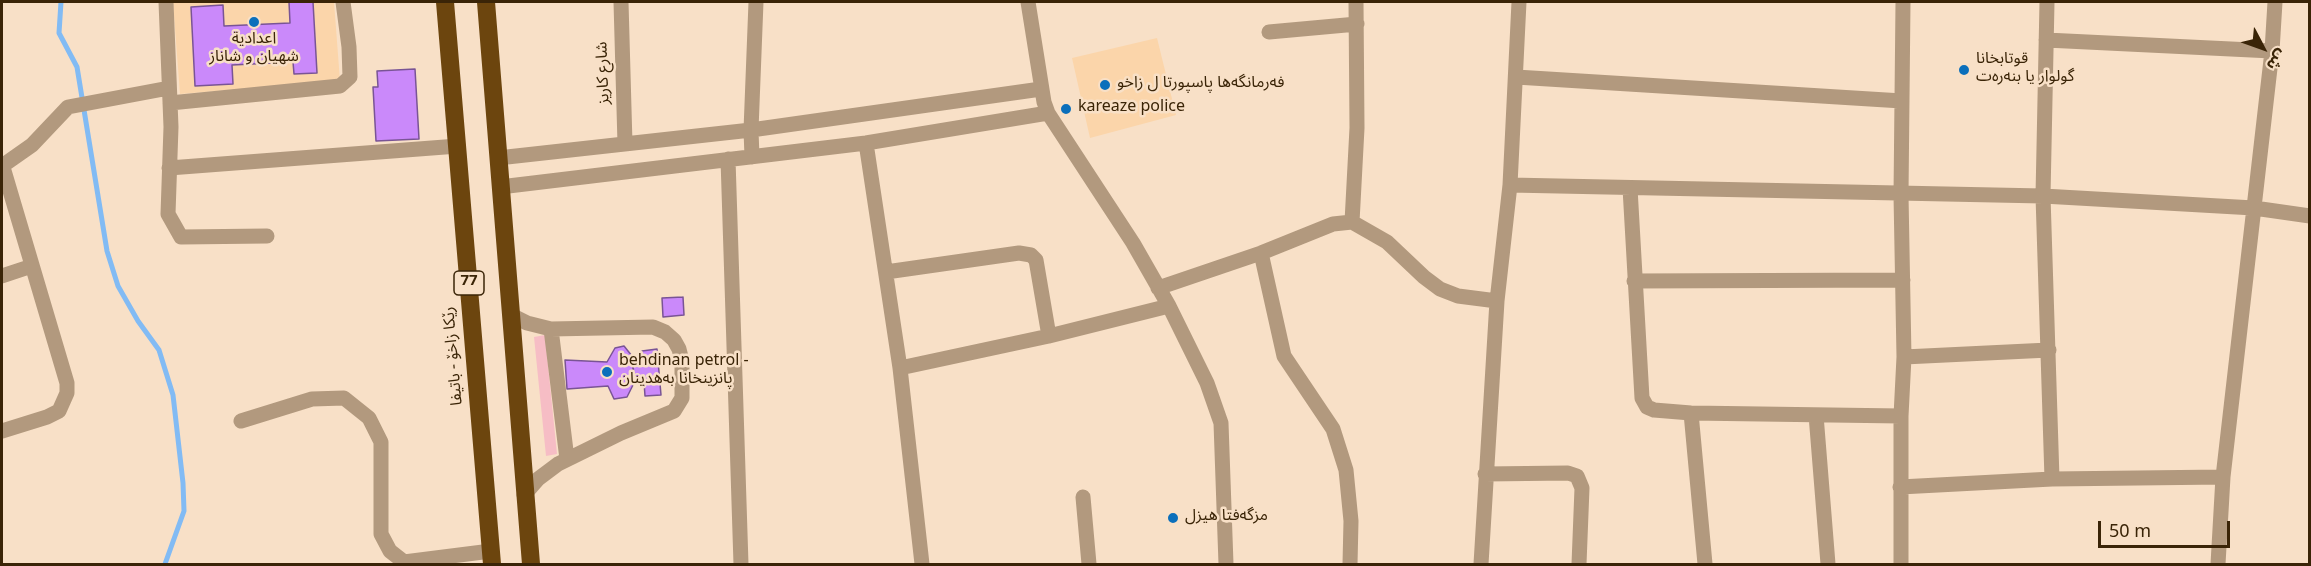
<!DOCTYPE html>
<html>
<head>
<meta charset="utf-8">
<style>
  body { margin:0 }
  #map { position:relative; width:2311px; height:566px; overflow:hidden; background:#f8e0c7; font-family:Georgia,"Noto Sans Arabic",serif }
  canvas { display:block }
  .frame { position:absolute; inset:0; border:3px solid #3a2407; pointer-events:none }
  .north { position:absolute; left:2233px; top:18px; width:60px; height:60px; -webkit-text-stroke:4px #f8e0c7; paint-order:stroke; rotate:131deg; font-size:16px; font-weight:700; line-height:24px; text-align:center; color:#3a2407 }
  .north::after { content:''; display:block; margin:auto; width:21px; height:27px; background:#3a2407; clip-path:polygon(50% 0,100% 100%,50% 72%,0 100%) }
  .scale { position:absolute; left:2098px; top:521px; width:132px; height:27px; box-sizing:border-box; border:3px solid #3a2407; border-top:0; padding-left:8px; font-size:18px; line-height:21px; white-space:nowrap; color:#3a2407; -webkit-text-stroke:4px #f8e0c7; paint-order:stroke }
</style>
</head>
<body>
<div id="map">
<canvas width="2311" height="566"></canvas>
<div class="frame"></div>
<div class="north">ش</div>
<div class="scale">50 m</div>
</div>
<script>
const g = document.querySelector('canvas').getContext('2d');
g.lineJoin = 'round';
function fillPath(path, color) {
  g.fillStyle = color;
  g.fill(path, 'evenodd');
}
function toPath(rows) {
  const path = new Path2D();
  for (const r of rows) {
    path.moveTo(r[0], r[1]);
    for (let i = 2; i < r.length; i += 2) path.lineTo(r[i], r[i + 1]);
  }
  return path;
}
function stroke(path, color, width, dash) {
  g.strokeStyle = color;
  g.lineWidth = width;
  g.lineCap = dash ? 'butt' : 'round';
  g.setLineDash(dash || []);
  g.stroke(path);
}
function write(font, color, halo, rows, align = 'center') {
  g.font = font + ' Georgia,"Noto Sans Arabic",serif';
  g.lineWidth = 5;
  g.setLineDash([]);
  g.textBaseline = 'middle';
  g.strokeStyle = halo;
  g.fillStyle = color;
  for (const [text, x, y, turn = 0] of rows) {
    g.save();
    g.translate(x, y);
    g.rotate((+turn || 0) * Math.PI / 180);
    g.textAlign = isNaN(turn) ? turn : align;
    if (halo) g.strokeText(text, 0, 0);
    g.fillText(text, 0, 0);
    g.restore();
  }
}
fillPath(toPath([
  [173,2,334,2,340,81,180,94],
  [1157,38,1176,115,1090,138,1072,58]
]), '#fbd5aa');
fillPath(toPath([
  [545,335,557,454,546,456,534,337]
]), '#f6bdc5');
stroke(toPath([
  [61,2,59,33,77,67,107,251,118,286,138,321,159,350,173,395,183,483,184,511,165,564]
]), '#82bbf4', 5);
const building = toPath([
  [289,2,313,2,317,73,294,74,293,62,232,65,233,84,195,86,191,7,223,5,224,26,290,23,289,2],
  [415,69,419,139,376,141,373,87,378,87,377,71,415,69],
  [683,297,684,315,663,317,662,298,683,297],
  [624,346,632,356,634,383,627,397,614,399,608,386,567,389,565,360,607,362,615,348,624,346],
  [657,349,661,395,645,396,644,382,634,383,633,362,643,361,642,351,657,349]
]);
fillPath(building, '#ca89fa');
stroke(building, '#795495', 1.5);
stroke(toPath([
  [166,2,171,127,168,214,181,237,267,236],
  [621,2,625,144],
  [1028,2,1044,102,1048,113,1133,243,1169,306,1207,383,1221,423,1226,564],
  [2047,2,2043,196,2052,479],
  [1269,32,1357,24],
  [2046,40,2272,51],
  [1516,77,1902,101],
  [170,103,340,86,350,77,349,47,343,2],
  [866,143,900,368,922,564],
  [752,157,751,130,756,2],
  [498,158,751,130,1041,89],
  [728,159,741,564],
  [2,164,67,383,67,393,59,411,47,417,2,431],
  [2,166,32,145,68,107,169,88],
  [169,168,458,146],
  [1510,185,2043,196,2254,208,2310,216],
  [500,187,866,143,1048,113],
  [1630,188,1642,398,1647,407,1654,410,1691,413,1901,416],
  [1352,222,1357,128,1356,2],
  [1261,253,1284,356,1333,429,1346,470,1351,521,1350,564],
  [886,272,1019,253,1031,255,1036,260,1049,336],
  [2,276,32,266],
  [1634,281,1903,280],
  [1158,288,1261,253,1333,224,1352,222,1387,242,1424,277,1440,289,1458,296,1497,301],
  [511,315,527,323,551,329,653,327,665,332,674,340,679,349,682,361,682,398,674,411,621,433,558,464,538,479,524,495],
  [551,329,567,459],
  [1904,357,2049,350],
  [900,368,1049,336,1169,306],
  [1691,413,1705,564],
  [1816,415,1828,564],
  [241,421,312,399,344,398,369,418,381,442,381,534,390,551,404,562,491,551],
  [1485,474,1568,473,1577,476,1582,488,1579,564],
  [1900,487,2052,479,2223,477],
  [1083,497,1089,564],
  [1481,564,1497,301,1510,185,1519,2],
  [1901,564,1901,416,1904,357,1901,195,1903,2],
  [2218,564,2223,477,2272,51,2275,2]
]), '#b2997e', 15);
stroke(toPath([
  [445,2,492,564],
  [486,2,531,564]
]), '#6c450e', 18);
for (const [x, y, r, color] of [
  [254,22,6,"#0b6fbb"],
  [1964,70,6,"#0b6fbb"],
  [1105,85,6,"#0b6fbb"],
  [1066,109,6,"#0b6fbb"],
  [607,372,6,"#0b6fbb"],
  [1173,518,6,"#0b6fbb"]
]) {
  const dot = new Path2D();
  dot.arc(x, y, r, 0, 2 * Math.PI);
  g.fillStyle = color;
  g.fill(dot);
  stroke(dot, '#f8e0c7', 2);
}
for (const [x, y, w] of [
  [469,283,30]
]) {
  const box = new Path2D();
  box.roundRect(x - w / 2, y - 12, w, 24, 4.5);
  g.fillStyle = '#f8e0c7';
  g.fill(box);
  stroke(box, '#3a2407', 1.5);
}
write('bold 15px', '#3a2407', null, [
  ["77",469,283]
]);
write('16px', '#3a2407', '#f8e0c7', [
  ["اعدادية",254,41,"center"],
  ["شهيان و شاناز",254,59,"center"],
  ["قوتابخانا",1976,61],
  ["گولوار یا بنەرەت",1976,79],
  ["فەرمانگەها پاسپورتا ل زاخو",1117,85],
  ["kareaze police",1078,109],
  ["behdinan petrol -",619,363],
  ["پانزینخانا بەهدینان",619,381],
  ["مزگەفتا هیزل",1185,518]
], 'left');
write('16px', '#3a2407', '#f8e0c7', [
  ["شارع كاريز",605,73,-92],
  ["رێکا زاخۆ - باتیفا",455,356,-95]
]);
</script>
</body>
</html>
